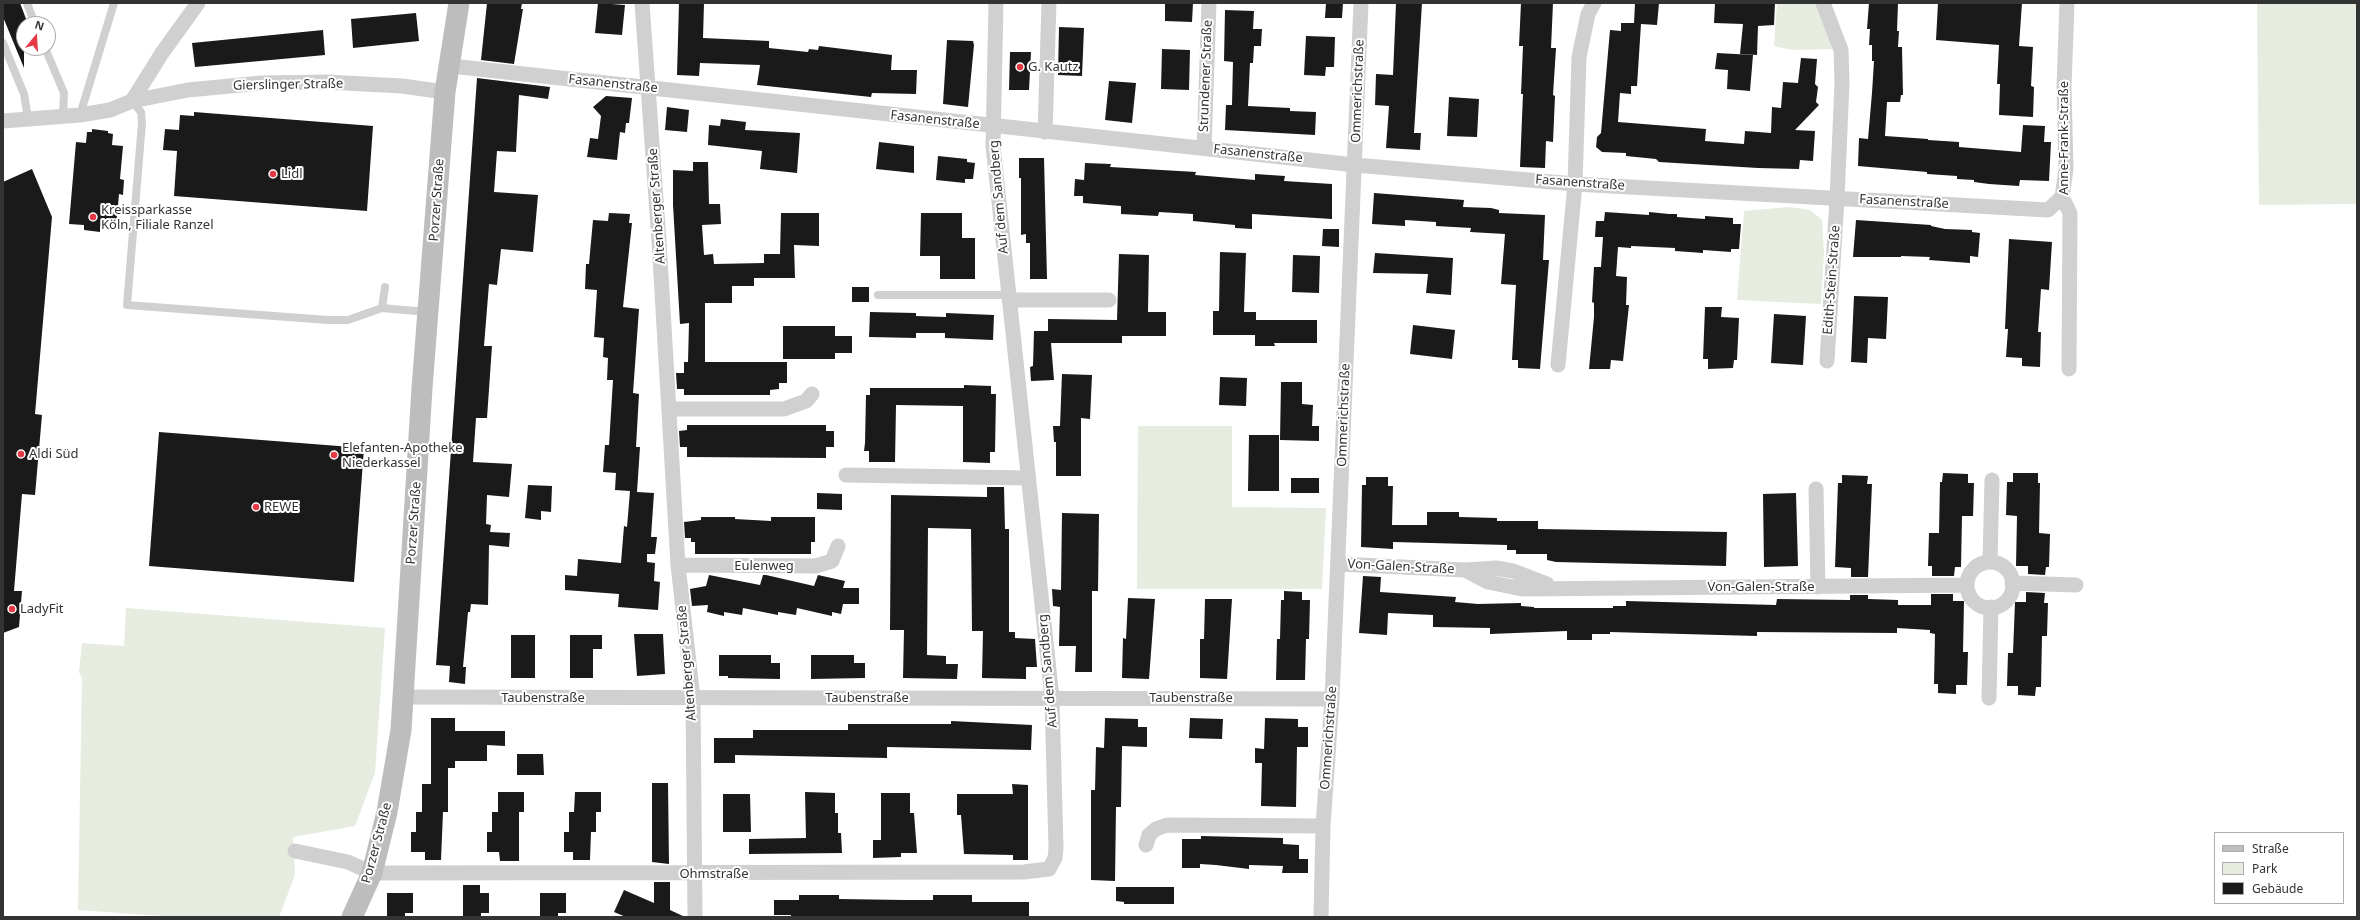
<!DOCTYPE html>
<html>
<head>
<meta charset="utf-8">
<style>
  body { margin:0 }
  #map { position:relative; width:2360px; height:920px; overflow:hidden; background:#fff; font-family:"Noto Sans",sans-serif }
  canvas { display:block }
  .frame { position:absolute; inset:0; border:4px solid #333; pointer-events:none }
  .legend { position:absolute; left:2214px; top:832px; width:130px; height:72px; box-sizing:border-box; background:#fff; border:1px solid #adadad; margin:0; padding:5px 7px; list-style:none; font-size:12px; color:#333 }
  .legend li { display:flex; align-items:center; gap:8px; height:20px }
  .legend b { width:20px; border:1px solid #adadad }
  .north { position:absolute; left:16px; top:16px; width:40px; height:40px; box-sizing:border-box; background:#fff; border:1px solid #adadad; border-radius:50%; rotate:18deg; font-size:11px; font-weight:700; line-height:16px; text-align:center; color:#333 }
  .north::after { content:''; display:block; margin:auto; width:14px; height:18px; background:#e63946; clip-path:polygon(50% 0,100% 100%,50% 72%,0 100%) }
</style>
</head>
<body>
<div id="map">
<canvas width="2360" height="920"></canvas>
<div class="frame"></div>
<ul class="legend">
<li><b style="height:5px;background:#bdbdbd"></b>Straße</li>
<li><b style="height:11px;background:#e6ecdf"></b>Park</li>
<li><b style="height:11px;background:#1a1a1a"></b>Gebäude</li>
</ul>
<div class="north">N</div>
</div>
<script>
const g = document.querySelector('canvas').getContext('2d');
g.lineJoin = 'round';
function fillPath(path, color) {
  g.fillStyle = color;
  g.fill(path, 'evenodd');
}
function toPath(rows) {
  const path = new Path2D();
  for (const r of rows) {
    if (r.length === 3) {
      path.moveTo(r[0] + r[2], r[1]);
      path.arc(r[0], r[1], r[2], 0, 2 * Math.PI);
      continue;
    }
    path.moveTo(r[0], r[1]);
    for (let i = 2; i < r.length; i += 2) path.lineTo(r[i], r[i + 1]);
  }
  return path;
}
function stroke(path, color, width, dash) {
  g.strokeStyle = color;
  g.lineWidth = width;
  g.lineCap = dash ? 'butt' : 'round';
  g.setLineDash(dash || []);
  g.stroke(path);
}
function write(font, color, halo, rows, align = 'center') {
  g.font = font + ' "Noto Sans",sans-serif';
  g.lineWidth = 4;
  g.setLineDash([]);
  g.textBaseline = 'middle';
  g.strokeStyle = halo;
  g.fillStyle = color;
  for (const [text, x, y, turn = 0] of rows) {
    g.save();
    g.translate(x, y);
    g.rotate((+turn || 0) * Math.PI / 180);
    g.textAlign = isNaN(turn) ? turn : align;
    if (halo) g.strokeText(text, 0, 0);
    g.fillText(text, 0, 0);
    g.restore();
  }
}
fillPath(toPath([
  [1777,3,1817,3,1836,49,1792,50,1774,46],
  [2257,3,2357,3,2357,204,2259,205],
  [1789,207,1810,210,1822,220,1824,252,1821,304,1737,300,1744,211],
  [1138,426,1232,426,1232,507,1326,508,1322,589,1137,589],
  [126,608,385,628,375,773,355,826,293,837,295,875,279,917,175,917,78,910,82,678,79,672,82,643,124,646]
]), '#e6ecdf');
fillPath(toPath([
  [3,3,20,3,28,24,24,24,24,68,3,17],
  [487,3,522,3,521,9,523,9,514,64,481,60],
  [598,3,625,5,622,35,595,33],
  [679,3,704,3,703,38,769,41,769,48,808,52,809,49,818,50,819,46,892,55,891,70,917,70,916,94,872,93,871,97,757,85,760,65,700,63,699,76,677,75],
  [1165,3,1193,3,1192,22,1165,21],
  [1326,3,1343,3,1342,18,1325,18],
  [1396,3,1422,3,1414,133,1421,133,1420,150,1386,148,1389,106,1375,105,1376,74,1393,75],
  [1521,3,1553,3,1551,48,1556,48,1553,95,1555,96,1553,142,1546,141,1545,168,1520,167,1523,94,1521,94,1523,46,1519,46],
  [1635,3,1659,3,1657,25,1641,24,1637,86,1631,86,1631,94,1620,93,1618,122,1706,129,1705,141,1744,144,1745,131,1771,133,1772,107,1781,108,1783,82,1798,83,1801,58,1817,59,1815,84,1818,87,1816,102,1819,105,1795,130,1815,131,1813,161,1800,160,1799,169,1758,168,1659,162,1656,159,1626,156,1626,153,1602,152,1596,147,1597,137,1601,133,1610,30,1621,31,1621,23,1636,23,1634,23],
  [1715,3,1775,3,1774,25,1758,26,1757,55,1740,54,1743,24,1714,23],
  [1869,3,1898,3,1897,31,1899,31,1898,47,1902,47,1903,95,1901,95,1900,102,1887,102,1885,136,1928,139,1928,140,1959,142,1959,147,2021,152,2023,125,2045,126,2044,142,2051,142,2049,181,2020,180,2019,186,1989,184,1974,182,1974,180,1957,179,1957,176,1927,174,1927,172,1858,166,1859,138,1868,139,1872,93,1874,61,1872,61,1872,45,1869,45,1870,29,1867,29],
  [1938,3,2022,3,2019,46,2033,47,2031,86,2034,87,2033,117,1999,115,2000,84,1997,84,1999,45,1936,40],
  [1225,10,1254,11,1253,29,1262,29,1261,46,1254,46,1253,63,1250,63,1248,106,1290,108,1290,111,1316,112,1315,135,1225,130,1226,105,1232,105,1233,62,1224,61],
  [416,13,419,41,353,48,351,19],
  [1059,27,1084,28,1082,76,1058,75],
  [323,30,325,55,195,67,192,43],
  [1306,36,1335,37,1334,67,1326,67,1325,76,1304,75],
  [947,40,973,41,974,45,968,107,943,104],
  [1162,49,1190,50,1189,90,1161,89],
  [1010,52,1031,52,1029,90,1009,90],
  [1717,53,1753,55,1750,91,1727,89,1728,70,1715,69],
  [477,78,550,87,548,99,519,95,516,152,497,151,494,192,538,195,533,252,501,249,497,285,489,284,484,346,492,346,487,418,476,418,473,462,512,464,509,497,487,495,486,524,491,525,490,532,510,533,509,547,489,545,488,605,471,604,470,612,468,612,463,667,466,667,465,684,449,682,450,666,436,665],
  [1109,81,1136,83,1132,123,1105,120],
  [606,96,632,98,629,123,626,123,625,133,620,132,617,160,587,157,590,138,598,139,601,116,593,107],
  [1449,97,1479,99,1477,137,1447,136],
  [667,107,689,110,687,132,665,130],
  [194,112,373,126,367,211,174,196,177,151,163,150,165,129,179,130,180,115,194,116],
  [721,119,746,122,745,130,800,133,797,173,760,169,762,151,708,145,709,125,720,126],
  [92,129,108,131,108,133,113,134,112,145,123,146,120,179,124,180,123,195,119,194,116,228,100,226,100,232,84,230,84,225,69,224,76,142,86,143,87,132,92,132],
  [879,142,914,146,914,173,876,169],
  [938,156,967,159,967,162,975,163,973,179,965,179,965,183,936,180],
  [1019,158,1044,158,1047,279,1030,279,1030,243,1026,243,1026,234,1021,235,1021,178,1019,178],
  [693,162,708,162,709,204,720,204,721,224,702,225,704,255,713,254,714,264,764,263,764,254,780,254,781,213,819,213,819,246,794,245,795,278,754,278,754,286,732,286,732,303,705,303,705,362,787,362,787,383,779,383,779,389,770,390,770,395,684,395,684,389,677,389,676,373,684,373,684,362,688,362,689,323,680,324,673,205,673,170,693,171],
  [1085,163,1111,164,1110,167,1196,172,1195,175,1255,180,1255,174,1285,176,1284,181,1332,184,1332,219,1252,214,1252,229,1235,228,1235,225,1193,221,1193,214,1159,212,1158,216,1121,214,1121,206,1083,203,1083,196,1074,196,1075,179,1084,180],
  [32,169,52,217,35,414,42,415,35,495,22,494,14,591,22,591,19,627,3,633,3,182],
  [1374,193,1464,200,1463,207,1491,208,1499,210,1499,213,1545,215,1543,260,1549,260,1540,369,1518,368,1518,360,1512,360,1516,285,1501,284,1505,234,1470,232,1471,228,1436,226,1436,222,1405,220,1405,226,1372,224],
  [1605,212,1649,215,1649,212,1669,214,1677,214,1677,217,1705,219,1705,216,1733,218,1733,224,1741,224,1739,249,1731,249,1731,252,1703,250,1703,253,1675,251,1675,248,1631,246,1631,248,1618,247,1616,276,1627,277,1626,305,1629,305,1623,361,1611,360,1610,369,1589,369,1594,317,1594,303,1592,302,1594,267,1601,267,1603,237,1595,237,1596,221,1604,221],
  [609,213,630,214,629,223,632,223,623,307,639,309,633,393,639,394,636,447,640,447,637,492,654,493,651,537,657,537,655,554,647,554,647,562,655,563,654,581,660,582,658,610,618,607,619,594,565,590,565,575,577,576,578,559,621,563,624,526,627,527,630,491,615,490,616,473,603,472,605,445,609,445,613,380,607,380,608,358,603,357,604,338,594,337,597,290,585,289,586,264,589,264,593,220,608,221],
  [921,213,962,213,962,238,975,238,975,279,940,279,940,256,920,256],
  [1856,220,1931,225,1931,226,1945,229,1972,230,1972,232,1980,233,1978,257,1970,256,1970,263,1929,260,1930,257,1901,256,1901,257,1853,257],
  [1323,229,1339,229,1339,247,1322,246],
  [2009,239,2052,242,2049,290,2041,289,2038,332,2041,332,2040,367,2022,366,2022,358,2006,357,2008,329,2005,329],
  [1220,252,1246,253,1244,312,1256,312,1256,320,1317,320,1317,343,1274,343,1275,346,1255,346,1255,335,1213,335,1213,311,1219,311],
  [1375,253,1453,258,1451,295,1426,293,1428,274,1373,273],
  [1119,254,1149,255,1148,312,1166,312,1166,336,1122,336,1122,343,1051,343,1054,380,1031,381,1030,367,1033,366,1034,331,1048,331,1048,319,1117,320],
  [1293,255,1320,256,1319,293,1292,292],
  [852,287,869,287,869,302,852,302],
  [1854,296,1888,297,1886,339,1868,338,1867,363,1851,362],
  [1705,307,1722,307,1721,317,1739,318,1737,360,1734,360,1733,368,1708,369,1708,359,1703,359],
  [870,312,916,313,916,316,946,317,946,313,994,315,993,340,945,338,945,333,916,333,916,338,869,337],
  [1774,314,1806,316,1803,365,1771,363],
  [1413,325,1455,330,1452,359,1410,354],
  [783,326,835,326,835,336,852,336,852,353,835,353,835,359,783,359],
  [1062,374,1092,375,1090,419,1081,418,1081,476,1056,476,1056,442,1054,442,1053,426,1060,426],
  [1220,377,1247,378,1246,406,1219,405],
  [1281,382,1302,382,1302,404,1313,405,1312,426,1319,426,1319,441,1280,440],
  [964,385,991,386,991,394,996,394,995,452,990,452,990,463,963,462,963,406,896,405,895,462,869,462,869,451,864,451,865,443,866,395,870,395,870,388,964,388],
  [687,425,826,425,826,431,834,431,834,447,826,447,826,458,687,457,687,447,680,447,679,431,687,430],
  [159,432,364,448,354,582,149,566],
  [1249,435,1279,435,1279,491,1248,491],
  [1943,473,1968,474,1968,483,1974,483,1973,516,1962,516,1961,567,1955,567,1954,576,1932,576,1932,566,1928,566,1929,533,1939,533,1940,482,1942,482],
  [2013,473,2038,473,2038,483,2040,483,2039,533,2050,534,2049,567,2046,567,2045,575,2028,574,2028,566,2016,566,2017,516,2006,515,2007,482,2013,482],
  [1842,475,1868,476,1867,484,1872,484,1868,577,1851,577,1851,568,1835,567,1838,483,1842,483],
  [1366,477,1388,477,1388,486,1393,486,1392,525,1427,525,1427,512,1459,512,1459,517,1497,518,1497,521,1538,521,1538,529,1727,532,1726,566,1556,562,1547,560,1547,554,1516,554,1516,550,1507,550,1507,545,1393,542,1393,549,1361,547,1362,485,1366,485],
  [1291,478,1319,478,1319,493,1291,493],
  [528,485,552,486,551,512,541,511,541,520,525,518],
  [987,487,1004,487,1005,529,1009,529,1009,632,1015,632,1015,638,1035,639,1037,667,1026,667,1026,679,982,678,983,631,972,631,971,529,928,528,927,655,946,656,946,664,958,664,957,679,903,678,904,630,890,630,891,495,987,497],
  [817,493,842,494,842,510,817,509],
  [1796,493,1798,566,1764,567,1763,494],
  [1062,513,1099,514,1098,591,1092,591,1092,672,1075,672,1076,646,1059,646,1060,607,1053,606,1052,589,1061,590],
  [701,517,735,517,735,519,771,521,771,517,815,517,815,542,811,542,811,554,695,554,695,542,691,542,691,538,685,538,684,522,701,520],
  [709,575,760,585,763,575,766,575,814,586,818,575,845,581,843,588,859,588,859,604,843,604,841,614,832,612,832,616,797,608,796,615,778,612,778,615,743,608,742,615,724,612,724,616,707,612,708,605,692,606,690,589,706,586],
  [1363,576,1381,577,1380,592,1456,597,1455,602,1478,604,1521,603,1521,606,1534,607,1534,608,1613,608,1613,606,1626,606,1626,601,1776,605,1777,599,1850,600,1850,595,1868,595,1868,599,1898,600,1898,605,1931,605,1931,594,1953,594,1953,601,1964,601,1963,652,1968,652,1967,685,1956,685,1956,694,1938,693,1938,684,1934,684,1935,634,1930,633,1930,630,1897,628,1897,633,1757,632,1757,636,1610,632,1610,634,1592,634,1592,640,1567,640,1567,631,1490,634,1490,628,1433,627,1433,615,1388,613,1387,635,1359,633],
  [1284,591,1302,592,1302,600,1310,600,1309,639,1306,639,1305,680,1276,680,1277,639,1280,639,1281,600,1284,600],
  [2026,592,2045,593,2044,603,2048,603,2047,636,2042,636,2041,687,2036,687,2035,696,2018,695,2018,686,2007,686,2008,653,2013,653,2015,602,2026,602],
  [1128,598,1155,599,1149,679,1122,678,1123,638,1126,639],
  [1205,599,1232,599,1227,679,1200,678,1200,639,1204,639],
  [634,634,663,634,665,674,637,676],
  [511,635,535,635,535,678,511,678],
  [570,635,602,635,602,649,593,649,593,678,570,678],
  [719,655,771,655,771,663,780,663,780,679,728,678,728,676,719,676],
  [811,655,854,655,854,663,865,663,865,678,811,679],
  [431,718,455,718,455,731,505,731,505,746,487,745,487,761,455,761,455,768,448,768,448,812,443,812,441,860,425,860,425,852,411,852,411,832,416,832,416,812,422,812,422,784,431,784],
  [1105,718,1138,719,1138,727,1147,727,1147,747,1122,746,1121,807,1116,807,1115,881,1091,880,1091,790,1095,790,1096,747,1104,748],
  [1190,718,1223,719,1222,739,1189,738],
  [1265,718,1298,719,1298,727,1308,727,1308,747,1297,747,1296,807,1261,806,1262,763,1255,763,1255,748,1264,749],
  [951,721,1032,725,1031,750,887,747,887,758,735,755,735,763,714,763,714,738,753,738,753,730,848,730,848,724,951,724],
  [517,754,543,754,544,775,517,775],
  [652,783,668,783,669,864,652,862],
  [1012,784,1028,785,1028,860,1013,860,1013,855,964,854,961,815,957,815,957,794,1013,794],
  [498,792,524,792,524,812,519,812,519,861,500,861,499,852,487,852,487,832,492,832,492,812,498,812],
  [575,792,601,792,601,812,596,812,596,832,591,832,590,860,573,860,573,852,564,852,564,832,569,832,569,812,574,812],
  [805,792,835,793,835,813,838,813,838,833,841,833,842,853,749,854,749,839,806,838],
  [881,793,910,793,910,813,914,813,917,853,901,853,901,857,873,858,873,840,881,840],
  [723,794,750,794,751,832,723,832],
  [1201,836,1283,838,1283,844,1299,845,1299,859,1308,859,1308,873,1282,873,1283,866,1249,865,1249,869,1216,865,1200,864,1200,868,1182,868,1182,839,1201,839],
  [654,882,670,882,670,910,685,917,626,917,614,912,624,890,654,903],
  [463,885,480,885,480,893,489,893,489,913,481,913,481,917,463,917],
  [1116,887,1174,887,1174,904,1124,904,1124,902,1116,901],
  [387,893,413,893,413,913,405,913,405,917,387,917],
  [540,893,566,893,566,913,558,913,558,917,540,917],
  [799,895,839,895,839,899,905,900,933,900,933,895,972,895,972,902,1029,902,1029,917,791,917,791,915,774,915,774,900,799,900]
]), '#1a1a1a');
stroke(toPath([
  [27,3,35,24],
  [3,43,24,94,28,118],
  [45,48,64,93,63,116],
  [132,101,141,112,142,123,127,305,328,320,348,320,382,308,427,312],
  [80,115,114,3],
  [878,295,1008,295],
  [382,308,385,287]
]), '#d0d0d0', 8);
stroke(toPath([
  [642,3,659,241,678,565,693,698,695,917],
  [1823,3,1841,50,1842,83,1837,199,1827,361],
  [2067,3,2064,87,2066,169,2062,197,2070,213,2069,369],
  [451,66,1355,165,1575,184,2048,210,2062,197],
  [132,101,162,53,198,3],
  [3,121,80,115,110,110,132,101,188,90,261,83,326,82,402,86,445,92],
  [1045,132,1049,3],
  [1204,148,1209,3],
  [1009,300,1109,300],
  [1558,365,1575,184,1579,57,1588,14,1594,3],
  [670,409,784,409,806,401,812,394],
  [846,475,1028,478],
  [1816,489,1818,587],
  [1990,560,1992,480],
  [1990,585,23],
  [1338,564,1465,570,1488,582,1522,589,1967,585],
  [678,565,816,566,832,561,838,546],
  [1466,570,1496,568,1513,571,1547,584],
  [2012,583,2076,585],
  [403,697,1332,699],
  [1989,698,1991,607],
  [1146,845,1149,835,1156,829,1167,825,1323,826],
  [295,851,348,862,372,873,1024,872,1049,869,1055,858,1056,848,1052,698,993,146,996,3],
  [1321,917,1323,826,1332,699,1361,3]
]), '#d0d0d0', 15);
stroke(toPath([
  [352,917,372,873,387,812,401,730,422,388,445,92,459,3]
]), '#bdbdbd', 21);
for (const [x, y, r, color] of [
  [1020,67,4,"#e63946"],
  [273,174,4,"#e63946"],
  [93,217,4,"#e63946"],
  [21,454,4,"#e63946"],
  [334,455,4,"#e63946"],
  [256,507,4,"#e63946"],
  [12,609,4,"#e63946"]
]) {
  const dot = new Path2D();
  dot.arc(x, y, r, 0, 2 * Math.PI);
  g.fillStyle = color;
  g.fill(dot);
  stroke(dot, '#fff', 1.5);
}
write('13px', '#333', '#fff', [
  ["G. Kautz",1028,67],
  ["Lidl",281,174],
  ["Kreissparkasse",101,210],
  ["Köln, Filiale Ranzel",101,225],
  ["Elefanten-Apotheke",342,448],
  ["Niederkassel",342,463],
  ["Aldi Süd",29,454],
  ["REWE",264,507],
  ["LadyFit",20,609]
], 'left');
write('13px', '#333', '#fff', [
  ["Strundener Straße",1206,76,-88],
  ["Fasanenstraße",613,84,6],
  ["Gierslinger Straße",288,85,-1],
  ["Ommerichstraße",1358,91,-88],
  ["Fasanenstraße",935,120,6],
  ["Anne-Frank-Straße",2064,138,-90],
  ["Fasanenstraße",1258,154,6],
  ["Fasanenstraße",1580,183,4],
  ["Auf dem Sandberg",999,197,-95],
  ["Porzer Straße",437,200,-86],
  ["Fasanenstraße",1904,202,3],
  ["Altenberger Straße",657,206,-94],
  ["Edith-Stein-Straße",1832,280,-86],
  ["Ommerichstraße",1344,415,-88],
  ["Porzer Straße",414,523,-86],
  ["Eulenweg",764,566],
  ["Von-Galen-Straße",1401,567,3],
  ["Von-Galen-Straße",1761,587],
  ["Altenberger Straße",687,663,-95],
  ["Auf dem Sandberg",1048,671,-95],
  ["Taubenstraße",543,698],
  ["Taubenstraße",867,698],
  ["Taubenstraße",1191,698],
  ["Ommerichstraße",1329,738,-86],
  ["Porzer Straße",377,843,-75],
  ["Ohmstraße",714,874]
]);
</script>
</body>
</html>
